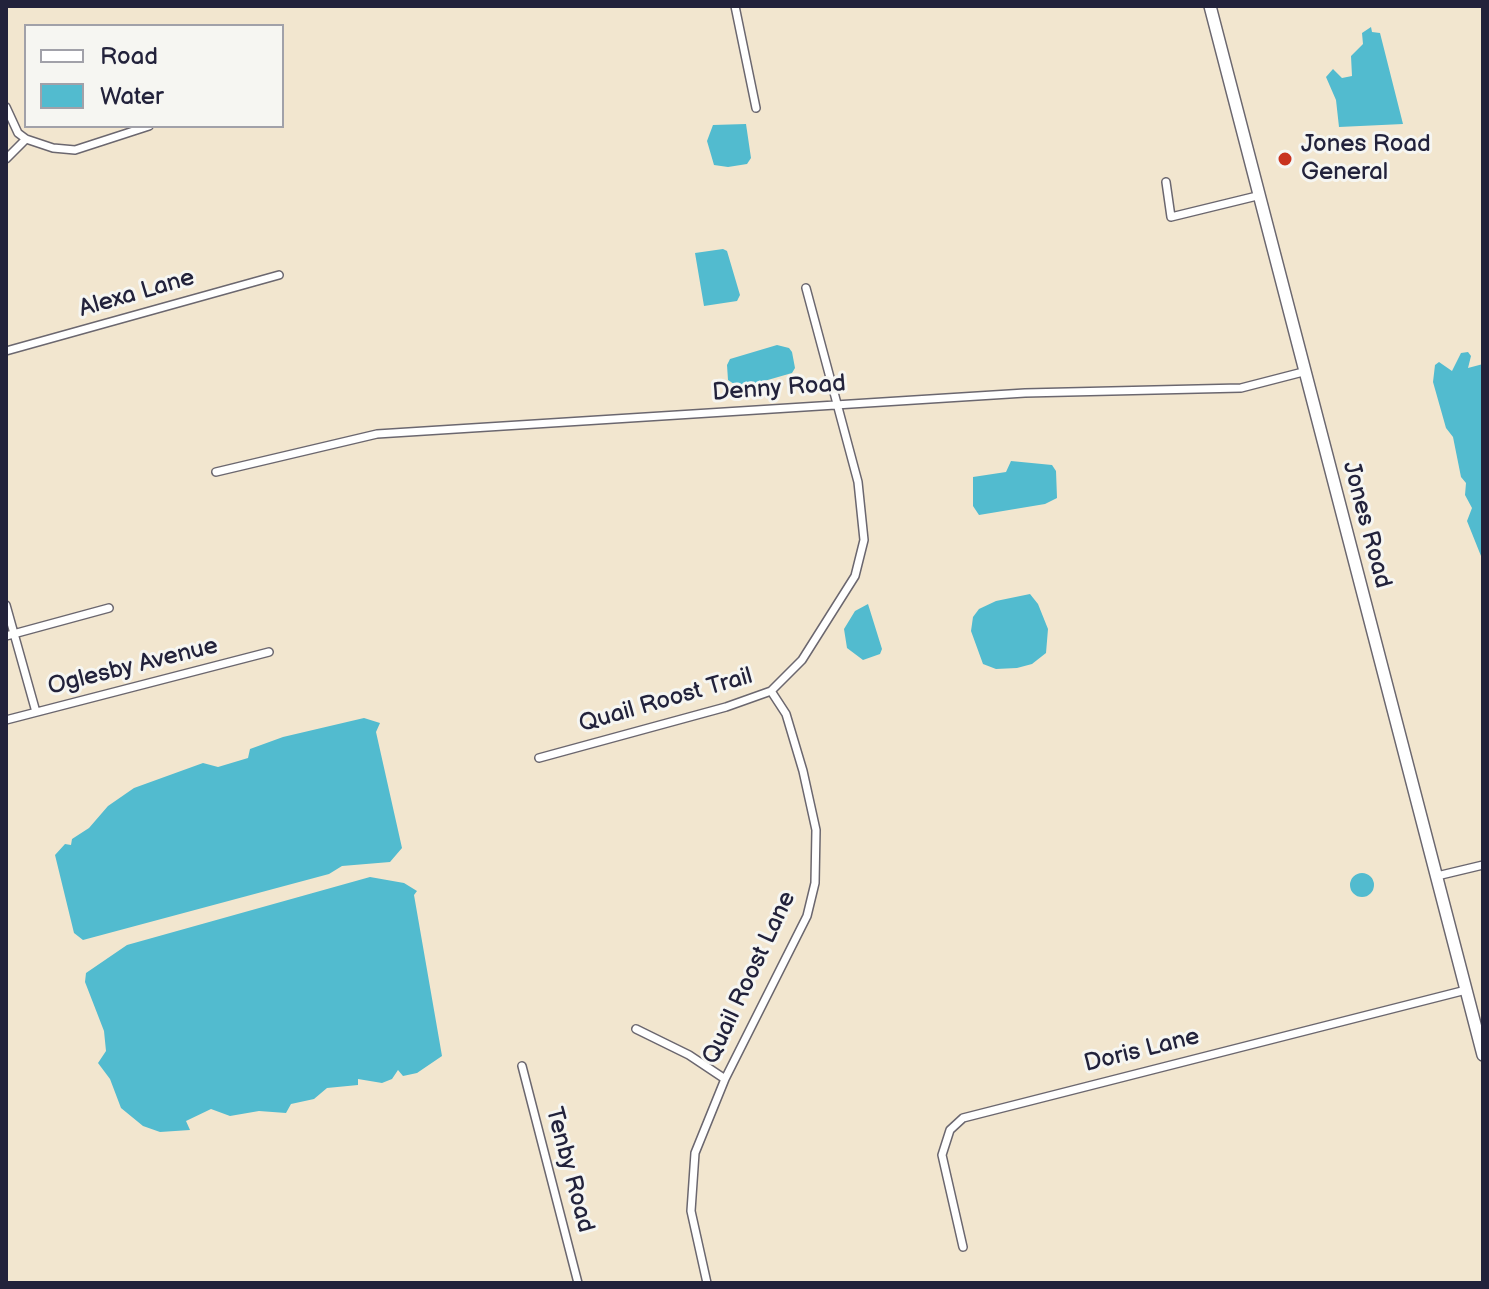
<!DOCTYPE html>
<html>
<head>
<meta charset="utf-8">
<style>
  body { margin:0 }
  #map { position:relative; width:1489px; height:1289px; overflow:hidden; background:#f2e6cf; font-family:"Balsamiq Sans",sans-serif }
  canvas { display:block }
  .frame { position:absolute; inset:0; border:8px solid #22223b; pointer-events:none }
  .legend { position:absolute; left:24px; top:24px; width:260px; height:104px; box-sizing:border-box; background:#f6f6f2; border:2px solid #a1a1a9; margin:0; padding:10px 14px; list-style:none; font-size:24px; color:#22223b }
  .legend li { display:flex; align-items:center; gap:16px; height:40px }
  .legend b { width:40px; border:2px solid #a1a1a9 }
</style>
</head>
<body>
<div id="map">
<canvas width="1489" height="1289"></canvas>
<div class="frame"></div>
<ul class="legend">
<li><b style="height:10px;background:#fff"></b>Road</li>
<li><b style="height:22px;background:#52bbcf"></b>Water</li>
</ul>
</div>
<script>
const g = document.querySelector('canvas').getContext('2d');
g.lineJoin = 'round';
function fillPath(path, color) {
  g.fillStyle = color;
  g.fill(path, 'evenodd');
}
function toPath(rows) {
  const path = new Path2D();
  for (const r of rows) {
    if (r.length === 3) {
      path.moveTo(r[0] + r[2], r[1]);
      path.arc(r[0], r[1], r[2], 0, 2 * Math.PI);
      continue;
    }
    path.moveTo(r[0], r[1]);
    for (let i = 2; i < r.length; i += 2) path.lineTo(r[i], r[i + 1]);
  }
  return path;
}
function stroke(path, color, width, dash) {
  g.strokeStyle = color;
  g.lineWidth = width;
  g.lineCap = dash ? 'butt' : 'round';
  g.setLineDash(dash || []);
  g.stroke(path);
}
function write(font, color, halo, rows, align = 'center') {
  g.font = font + ' "Balsamiq Sans",sans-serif';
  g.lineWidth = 6;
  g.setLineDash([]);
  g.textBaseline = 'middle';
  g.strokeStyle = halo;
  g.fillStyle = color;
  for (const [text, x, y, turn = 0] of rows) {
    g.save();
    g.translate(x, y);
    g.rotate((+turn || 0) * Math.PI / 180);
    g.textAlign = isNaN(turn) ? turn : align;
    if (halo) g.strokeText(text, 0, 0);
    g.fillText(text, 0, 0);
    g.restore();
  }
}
fillPath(toPath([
  [1371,27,1372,32,1380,33,1403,124,1339,127,1336,100,1326,77,1333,69,1342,78,1352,76,1351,56,1363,44,1362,33],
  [746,124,751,158,747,164,728,167,714,165,707,141,713,125],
  [723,249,727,251,740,295,737,301,704,306,695,253],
  [777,345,789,348,792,352,795,368,792,373,740,388,728,380,727,365,730,359],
  [1468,352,1471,356,1468,368,1483,364,1483,577,1481,556,1467,521,1472,508,1465,495,1466,483,1461,477,1453,437,1446,428,1433,382,1435,365,1439,362,1452,371,1461,353],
  [1011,461,1052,465,1056,471,1057,498,1045,504,979,515,973,506,973,477,1006,472],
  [1030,594,1038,604,1048,629,1046,653,1032,664,1017,668,996,669,983,664,971,631,973,617,979,609,996,601],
  [868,604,882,649,880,654,863,660,847,648,844,629,855,611],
  [364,718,380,723,376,732,402,848,390,862,342,866,329,874,83,940,74,933,55,855,65,844,71,845,72,839,89,828,108,806,134,788,203,763,218,767,248,758,250,749,283,737],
  [1362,885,12],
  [370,877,404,883,417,891,414,895,442,1056,417,1073,403,1076,398,1070,392,1079,382,1083,358,1079,358,1085,327,1088,314,1099,291,1104,286,1113,259,1111,230,1116,211,1109,186,1121,190,1130,160,1132,143,1126,121,1108,110,1079,98,1063,106,1051,104,1031,85,982,86,973,127,945]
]), '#52bbcf');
const street = toPath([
  [735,6,756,108],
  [6,107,18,133,26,139,53,148,75,150,149,126],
  [6,159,26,139],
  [1166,182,1171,217,1257,196],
  [6,351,279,275],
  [216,472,377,434,1025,393,1241,388,1303,372],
  [6,605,36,712],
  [6,636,109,608],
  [6,720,269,652],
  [539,758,726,707,771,691,802,660,855,576,864,540,858,482,806,288],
  [1437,876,1483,865],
  [636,1029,689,1055,725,1079],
  [522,1066,578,1283],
  [963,1247,942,1155,950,1130,963,1118,1466,990],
  [707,1283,691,1211,695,1153,725,1079,807,916,815,883,816,830,803,771,786,714,771,691]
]);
const secondary = toPath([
  [1210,6,1483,1055]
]);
stroke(street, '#6b676f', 10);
stroke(secondary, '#6b676f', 14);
stroke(street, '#fff', 7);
stroke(secondary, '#fff', 11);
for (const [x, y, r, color] of [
  [1285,159,8,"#c8321e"]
]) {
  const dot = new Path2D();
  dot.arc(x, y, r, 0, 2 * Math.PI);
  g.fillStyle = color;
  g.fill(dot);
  stroke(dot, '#f6f6f2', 3);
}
write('24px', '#22223b', '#f6f6f2', [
  ["Jones Road",1301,145],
  ["General",1301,173]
], 'left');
write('24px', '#22223b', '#f6f6f2', [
  ["Alexa Lane",137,294,-16],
  ["Denny Road",779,389,-4],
  ["Jones Road",1366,525,75],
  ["Oglesby Avenue",133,667,-14],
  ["Quail Roost Trail",666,701,-16],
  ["Quail Roost Lane",750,978,-65],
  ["Doris Lane",1142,1051,-14],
  ["Tenby Road",569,1170,75]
]);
</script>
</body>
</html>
